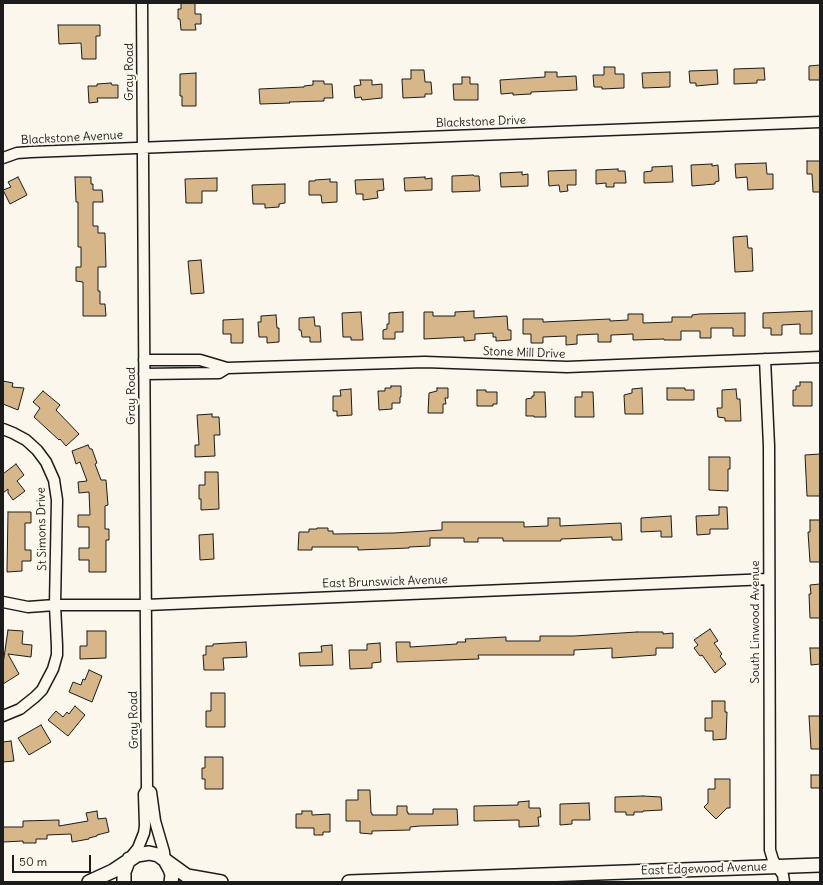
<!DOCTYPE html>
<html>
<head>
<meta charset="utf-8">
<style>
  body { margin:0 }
  #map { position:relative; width:823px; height:885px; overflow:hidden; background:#fbf7ec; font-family:Delius,sans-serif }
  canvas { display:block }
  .frame { position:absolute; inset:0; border:4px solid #1c1c1c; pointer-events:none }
  .scale { position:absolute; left:12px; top:855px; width:79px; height:18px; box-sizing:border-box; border:2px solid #1c1c1c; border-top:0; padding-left:5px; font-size:12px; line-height:14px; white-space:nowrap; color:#1c1c1c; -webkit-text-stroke:3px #fbf7ec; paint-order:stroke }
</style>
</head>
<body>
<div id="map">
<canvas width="823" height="885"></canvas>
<div class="frame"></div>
<div class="scale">50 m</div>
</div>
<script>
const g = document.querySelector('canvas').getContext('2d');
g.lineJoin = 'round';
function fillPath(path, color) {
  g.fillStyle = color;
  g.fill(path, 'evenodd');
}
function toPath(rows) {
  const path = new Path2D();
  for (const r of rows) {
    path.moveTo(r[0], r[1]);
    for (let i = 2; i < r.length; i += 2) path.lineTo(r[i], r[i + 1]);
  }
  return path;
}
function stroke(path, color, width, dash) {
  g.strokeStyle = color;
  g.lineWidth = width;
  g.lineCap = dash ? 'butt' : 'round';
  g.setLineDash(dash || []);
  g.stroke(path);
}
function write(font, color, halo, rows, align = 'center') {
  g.font = font + ' Delius,sans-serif';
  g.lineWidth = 4;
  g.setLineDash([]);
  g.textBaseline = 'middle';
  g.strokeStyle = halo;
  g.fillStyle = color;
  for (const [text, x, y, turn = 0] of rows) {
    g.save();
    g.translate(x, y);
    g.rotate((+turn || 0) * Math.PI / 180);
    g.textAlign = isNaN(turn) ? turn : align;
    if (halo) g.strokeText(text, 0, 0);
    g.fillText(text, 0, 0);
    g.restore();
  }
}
const building = toPath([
  [181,3,195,3,195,14,201,14,201,24,195,24,196,30,181,30,180,19,178,19,178,9,181,9,181,3],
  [58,25,100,25,100,36,96,36,96,59,82,59,81,43,59,44,58,25],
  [820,65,820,80,809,80,809,66,820,65],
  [604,67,615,67,615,74,624,74,624,88,602,89,602,87,594,87,593,75,604,75,604,67],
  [764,68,765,80,757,80,757,83,734,84,734,69,764,68],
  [411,70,424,70,425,82,431,82,432,94,425,94,425,97,403,98,402,79,411,79,411,70],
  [717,70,718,84,696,86,696,83,690,83,689,71,717,70],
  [545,72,557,72,557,77,576,76,577,90,531,92,531,94,513,95,513,93,501,94,500,80,545,77,545,72],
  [670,72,670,87,643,88,642,73,670,72],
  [196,73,196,106,182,106,182,96,180,96,180,74,196,73],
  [462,77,470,77,470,84,478,84,478,100,454,100,453,84,462,84,462,77],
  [360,80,372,80,372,85,382,84,382,98,362,100,361,97,355,98,354,86,361,85,360,80],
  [313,81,324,81,324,84,332,84,333,98,324,98,324,101,289,102,290,103,260,104,259,89,304,87,304,86,313,85,313,81],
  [111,83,112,85,118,85,118,98,97,98,98,102,89,103,88,86,97,86,97,84,111,83],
  [807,161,820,161,820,192,813,192,812,174,807,174,807,161],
  [766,163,767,174,773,174,773,189,748,190,747,177,736,178,735,164,766,163],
  [712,164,712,166,718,165,719,181,715,182,715,184,692,186,691,165,712,164],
  [672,166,673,182,644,183,644,172,652,171,652,167,672,166],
  [618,169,618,171,625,171,626,183,614,183,614,187,606,187,606,183,596,184,596,170,618,169],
  [576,170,576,185,567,185,568,191,560,192,559,185,549,186,548,171,576,170],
  [522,172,522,175,528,174,528,186,501,187,500,173,522,172],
  [473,175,474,176,479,176,480,191,452,192,452,176,473,175],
  [18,177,27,195,10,204,3,190,11,187,8,182,18,177],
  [75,177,91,177,91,184,93,184,93,190,102,190,103,202,93,202,93,226,98,226,98,233,105,233,106,267,98,267,98,291,100,291,100,304,105,304,106,316,83,316,83,282,76,281,76,267,81,267,81,247,78,247,78,202,76,202,75,177],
  [425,177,425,179,432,178,432,190,405,191,404,178,425,177],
  [217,178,217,191,202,191,202,203,186,203,185,179,217,178],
  [330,179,330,182,337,182,337,202,322,203,321,195,309,195,309,181,315,181,315,180,330,179],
  [383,179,384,190,377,191,378,198,363,200,363,194,356,194,355,180,383,179],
  [285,184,285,203,279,204,279,207,265,208,265,204,253,204,252,185,285,184],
  [747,236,748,248,752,248,753,271,735,272,733,237,747,236],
  [201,260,204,293,191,294,188,261,201,260],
  [474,311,474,318,507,316,508,330,511,330,511,340,496,341,496,337,493,337,493,333,475,334,475,340,464,341,464,337,424,339,424,312,433,312,433,316,455,316,455,312,474,311],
  [812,311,812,334,800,334,800,324,782,325,782,335,771,335,771,328,763,328,763,313,812,311],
  [361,312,363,340,351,340,351,337,343,337,342,313,361,312],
  [403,312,403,332,395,332,395,339,383,339,383,330,387,329,387,324,389,324,389,313,403,312],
  [745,313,745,336,733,336,733,328,711,328,711,338,700,338,700,331,681,331,681,340,664,340,664,339,633,340,633,334,611,335,611,342,598,342,598,334,577,335,577,344,566,345,566,336,543,337,543,343,531,343,531,334,523,334,523,319,543,319,543,322,610,319,610,321,628,320,628,314,643,314,643,323,672,322,672,317,692,317,692,315,699,314,745,313],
  [276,315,277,328,279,328,279,342,267,343,267,337,259,337,258,322,261,322,261,316,276,315],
  [314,317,315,326,320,326,321,342,310,342,310,337,302,337,301,330,299,330,299,318,314,317],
  [243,319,243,343,231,343,231,334,223,334,223,320,243,319],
  [3,381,13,383,12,387,24,388,18,410,3,404,3,381],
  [800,382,812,382,812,406,793,406,793,390,796,390,796,386,800,386,800,382],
  [391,386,401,386,401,397,400,397,400,403,392,403,392,409,379,410,378,391,385,391,385,388,391,388,391,386],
  [437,388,448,388,448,398,445,398,446,404,443,404,443,413,428,413,429,393,437,391,437,388],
  [642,388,643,414,625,414,624,395,632,393,632,389,642,388],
  [667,388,685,388,685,390,694,390,694,400,667,400,667,388],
  [351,389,352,415,337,416,337,411,333,411,333,396,341,396,340,390,351,389],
  [736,389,737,399,740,399,741,421,725,421,725,418,718,417,717,408,722,408,722,390,736,389],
  [477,390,486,390,486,392,497,392,497,404,493,404,493,406,477,406,477,390],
  [43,391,60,405,56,410,79,434,66,446,60,439,59,440,34,417,40,408,33,402,43,391],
  [534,392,545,392,546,417,534,417,534,416,526,416,526,399,532,398,532,396,534,396,534,392],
  [582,392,593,392,594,417,575,417,575,397,582,397,582,392],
  [212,414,212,417,219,417,220,435,214,435,215,456,195,457,195,445,199,445,197,415,212,414],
  [88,445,90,449,92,449,97,463,95,464,101,480,106,480,108,505,105,506,105,529,109,529,109,540,106,540,106,572,89,572,89,560,79,560,79,548,89,548,89,527,78,527,78,515,90,515,89,492,79,493,78,482,87,481,80,462,76,464,72,451,88,445],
  [820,454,820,496,807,496,805,455,820,454],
  [709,457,730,457,730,469,728,469,728,491,709,490,709,457],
  [16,464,24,475,17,481,25,491,13,500,8,493,8,489,3,493,3,474,16,464],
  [205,472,218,472,219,509,201,510,201,499,199,499,199,485,205,485,205,472],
  [719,507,727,507,728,529,710,529,710,534,697,535,696,516,719,515,719,507],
  [8,512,31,512,31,523,25,523,25,550,31,550,31,561,22,561,22,571,7,572,8,512],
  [671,516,672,537,661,537,661,531,641,532,641,518,671,516],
  [548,518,560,518,560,526,621,523,622,540,612,540,612,537,561,539,561,541,503,541,503,538,478,538,478,542,464,542,464,538,430,538,430,546,409,547,409,548,358,550,358,547,312,547,312,550,298,550,299,532,309,532,309,529,317,529,317,528,328,528,328,531,333,531,333,534,394,533,442,530,442,522,524,522,524,527,548,526,548,518],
  [810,520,820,520,820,562,810,562,808,532,810,532,810,520],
  [213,534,214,559,200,560,199,535,213,534],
  [820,584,820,618,810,618,809,594,811,594,810,585,820,584],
  [710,629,718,641,714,643,722,654,720,656,726,664,715,673,702,655,700,656,694,648,698,645,694,640,710,629],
  [8,630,23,631,22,644,32,645,31,657,8,654,19,674,3,684,3,664,8,630],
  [87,631,106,631,106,658,80,659,80,646,87,646,87,631],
  [637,632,663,632,663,634,673,633,673,648,656,648,656,655,612,658,612,648,574,650,574,655,478,655,479,659,397,662,396,642,410,642,410,647,457,644,457,642,466,642,465,639,506,637,506,641,540,641,540,636,574,636,637,632],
  [246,642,247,657,223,658,224,670,204,670,203,655,206,655,206,646,213,646,213,644,246,642],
  [380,643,381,662,372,663,372,668,350,669,349,650,367,650,367,644,380,643],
  [332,645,333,665,300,666,299,653,322,652,321,646,332,645],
  [810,648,820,648,820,664,811,665,810,648],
  [89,670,102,676,92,702,69,692,73,682,81,685,83,679,85,680,89,670],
  [211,693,225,693,225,727,206,727,206,711,211,711,211,693],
  [712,701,725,701,725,712,727,712,726,739,713,740,713,731,705,731,705,718,712,718,712,701],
  [75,706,85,715,68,736,48,720,56,711,63,717,67,712,69,714,75,706],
  [809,716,820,716,820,749,811,749,809,716],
  [41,725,51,742,29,755,18,738,41,725],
  [11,741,14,761,3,762,3,742,11,741],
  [205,757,223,757,223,789,205,789,205,779,202,779,202,768,205,768,205,757],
  [811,775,820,775,820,788,811,788,811,775],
  [715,779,730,779,730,808,727,808,716,819,704,807,708,803,708,789,715,789,715,779],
  [358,790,370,790,371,813,372,813,372,815,397,815,397,806,407,806,407,812,408,812,408,814,433,814,433,809,457,809,458,825,420,826,410,827,410,830,372,831,372,834,360,833,360,821,346,821,346,800,358,800,358,790],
  [643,796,661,797,662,810,643,811,643,812,634,812,634,815,626,815,626,812,615,812,615,797,643,796],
  [529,801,529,808,540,808,541,817,538,817,539,826,519,827,519,820,474,821,474,806,518,805,518,802,529,801],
  [589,803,590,820,572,820,572,824,560,825,560,804,589,803],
  [97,811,98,819,106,818,109,832,97,835,97,836,89,838,89,839,72,842,71,834,47,835,47,839,36,839,36,843,23,843,23,841,3,842,3,827,23,827,23,821,59,820,59,826,88,821,86,813,97,811],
  [302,811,312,811,312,815,330,814,330,832,323,832,323,835,314,835,314,828,296,828,296,814,302,814,302,811]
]);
fillPath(building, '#d7b78a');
stroke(building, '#1c1c1c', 1);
const minor = toPath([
  [3,158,17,153,31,152,820,122],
  [765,359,769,446,770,850,773,860,783,875,784,882],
  [144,360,200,360,227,368,219,373,144,374],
  [227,368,425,362,567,367,820,357],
  [3,429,13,433,26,440,37,450,46,462,54,480,57,500,55,605,57,646,57,655,53,669,42,690,35,697,20,709,3,716],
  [3,602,28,607,55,605,146,605,769,579],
  [147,789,151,792,155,821,164,852,165,860],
  [130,858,138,848,144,833,145,826,144,794,147,789,142,3]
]);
const major = toPath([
  [166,862,170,869,172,875,171,882],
  [89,882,113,871,137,855,149,853,158,855,187,876,221,882],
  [124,882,124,872,129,859],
  [349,882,820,865]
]);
stroke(minor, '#1c1c1c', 13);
stroke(major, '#1c1c1c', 16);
stroke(minor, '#fbf7ec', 10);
stroke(major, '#fbf7ec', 13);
write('12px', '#1c1c1c', '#fbf7ec', [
  ["Gray Road",130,72,-90],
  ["Blackstone Drive",481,122,-2],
  ["Blackstone Avenue",72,138,-3],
  ["Stone Mill Drive",524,353,2],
  ["Gray Road",132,396,-90],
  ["St Simons Drive",42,529,-91],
  ["East Brunswick Avenue",385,582,-2],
  ["South Linwood Avenue",756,622,-90],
  ["Gray Road",134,720,-91],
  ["East Edgewood Avenue",704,869,-2]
]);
</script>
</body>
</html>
